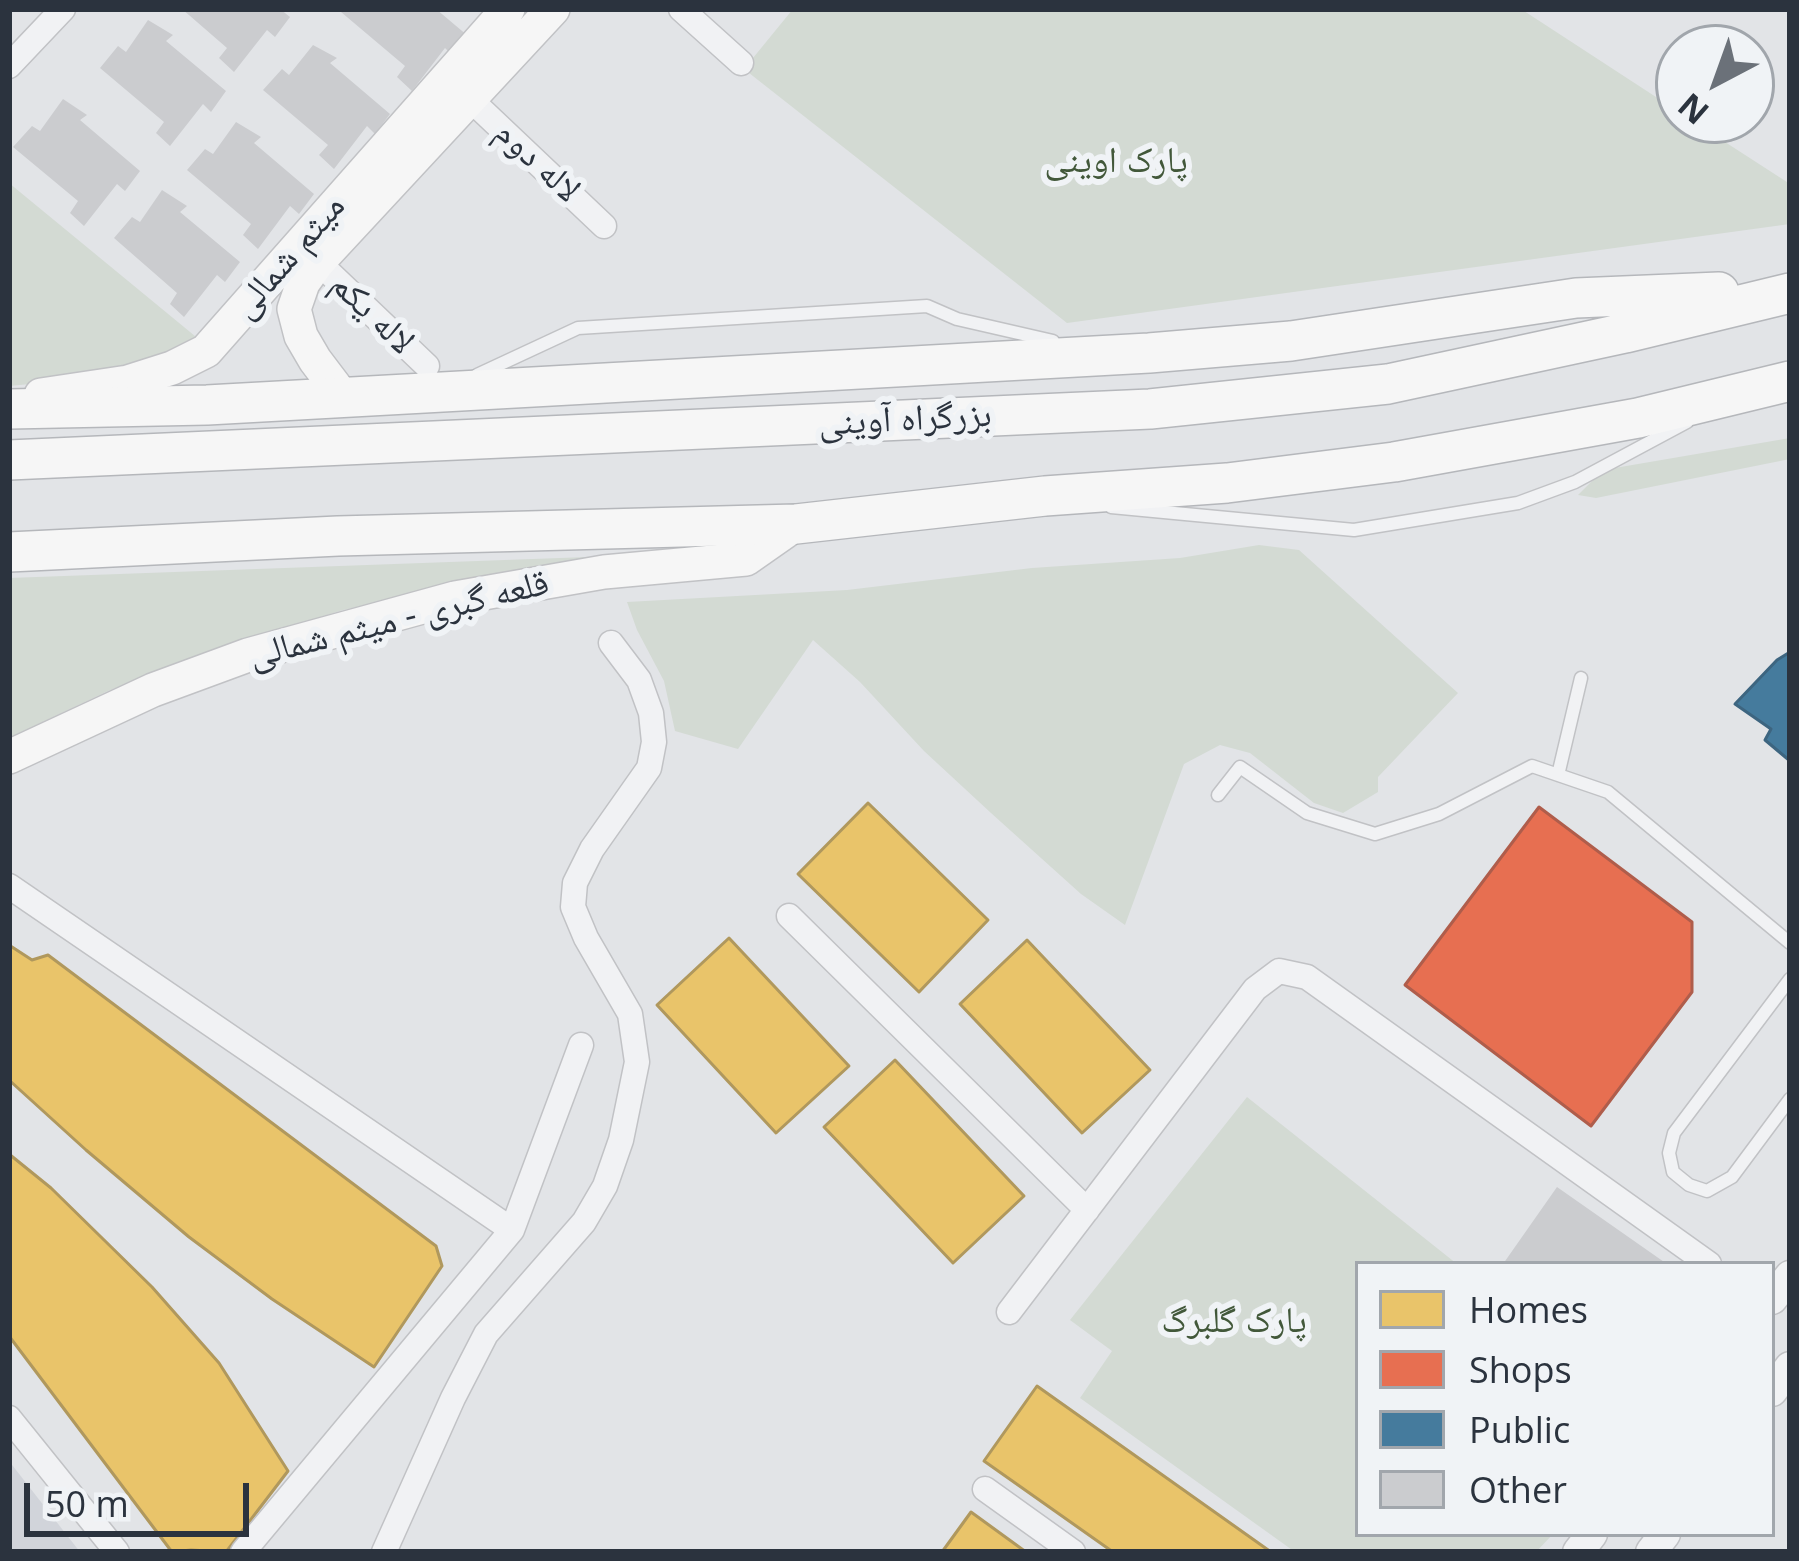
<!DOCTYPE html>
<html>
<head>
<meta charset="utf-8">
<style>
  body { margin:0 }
  #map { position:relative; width:1799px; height:1561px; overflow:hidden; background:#e2e4e7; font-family:"Open Sans",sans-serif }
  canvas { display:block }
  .frame { position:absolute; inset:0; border:12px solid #2b333e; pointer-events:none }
  .legend { position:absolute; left:1355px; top:1261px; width:420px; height:276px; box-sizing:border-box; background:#f0f3f6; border:3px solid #a1a6ac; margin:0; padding:15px 21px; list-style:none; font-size:36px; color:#2b333e }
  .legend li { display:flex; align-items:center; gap:24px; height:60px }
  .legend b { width:60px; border:3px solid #a1a6ac }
  .north { position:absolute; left:1655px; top:24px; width:120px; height:120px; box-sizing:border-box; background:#f0f3f6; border:3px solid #a1a6ac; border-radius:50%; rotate:221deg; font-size:33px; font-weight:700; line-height:48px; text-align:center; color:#2b333e }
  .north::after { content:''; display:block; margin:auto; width:42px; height:54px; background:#6b7179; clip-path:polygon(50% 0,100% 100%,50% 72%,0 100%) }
  .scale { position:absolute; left:24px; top:1483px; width:225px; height:54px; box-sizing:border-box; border:6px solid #2b333e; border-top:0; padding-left:15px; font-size:36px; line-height:42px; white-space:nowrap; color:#2b333e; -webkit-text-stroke:9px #f0f3f6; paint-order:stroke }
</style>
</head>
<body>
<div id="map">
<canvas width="1799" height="1561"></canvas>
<div class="frame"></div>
<ul class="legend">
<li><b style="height:33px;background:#e9c46a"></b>Homes</li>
<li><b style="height:33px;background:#e76f51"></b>Shops</li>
<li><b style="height:33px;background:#457b9d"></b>Public</li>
<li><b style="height:33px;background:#cbcccf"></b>Other</li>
</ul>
<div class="north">N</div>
<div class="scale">50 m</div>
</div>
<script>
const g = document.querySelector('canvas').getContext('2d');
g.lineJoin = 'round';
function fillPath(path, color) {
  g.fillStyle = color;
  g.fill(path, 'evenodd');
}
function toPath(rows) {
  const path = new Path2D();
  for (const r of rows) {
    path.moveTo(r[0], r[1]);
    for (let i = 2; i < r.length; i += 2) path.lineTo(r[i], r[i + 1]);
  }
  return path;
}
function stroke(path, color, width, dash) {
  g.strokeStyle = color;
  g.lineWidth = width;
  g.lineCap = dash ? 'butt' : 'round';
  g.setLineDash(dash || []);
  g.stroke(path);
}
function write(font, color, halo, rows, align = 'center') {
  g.font = font + ' "Open Sans","Noto Naskh Arabic",sans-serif';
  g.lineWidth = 12;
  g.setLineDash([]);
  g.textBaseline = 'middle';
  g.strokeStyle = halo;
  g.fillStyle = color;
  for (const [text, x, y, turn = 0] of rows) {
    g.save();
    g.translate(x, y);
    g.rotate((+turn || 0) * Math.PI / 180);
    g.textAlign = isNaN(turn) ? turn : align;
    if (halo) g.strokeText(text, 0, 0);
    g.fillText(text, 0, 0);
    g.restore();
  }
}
fillPath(toPath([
  [9,1461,80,1552,9,1552]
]), '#d1d4da');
fillPath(toPath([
  [793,9,1521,9,1679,112,1679,120,1691,120,1790,184,1790,224,1067,323,744,69],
  [9,183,201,341,162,360,62,381,9,386],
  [1790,438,1790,459,1596,498,1578,495,1603,470],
  [1259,545,1299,550,1458,693,1378,777,1378,792,1343,813,1314,803,1250,753,1220,745,1184,764,1125,925,1081,894,991,813,924,751,860,682,813,640,738,749,675,731,664,681,637,630,627,602,847,590,1032,568,1180,558],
  [615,556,442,588,343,610,187,659,108,691,9,738,9,578],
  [1247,1097,1457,1264,1358,1264,1358,1534,1553,1534,1536,1552,1295,1552,1080,1398,1112,1351,1070,1320]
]), '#d3dad3');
const homes = toPath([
  [868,803,988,920,919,992,798,874,868,803],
  [729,938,849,1066,776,1133,657,1005,729,938],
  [1027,940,1150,1070,1082,1133,960,1004,1027,940],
  [9,945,32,960,48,955,436,1246,442,1266,374,1367,272,1299,189,1237,86,1150,9,1080,9,945],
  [895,1060,1024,1196,953,1263,824,1127,895,1060],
  [9,1154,51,1188,152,1287,219,1363,288,1471,226,1552,191,1550,172,1552,9,1336,9,1154],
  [1037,1386,1271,1552,1113,1552,984,1461,1037,1386],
  [971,1512,1026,1552,942,1552,971,1512]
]);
fillPath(homes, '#e9c46a');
stroke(homes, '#b0985d', 3);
const shops = toPath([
  [1539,807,1692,922,1692,992,1591,1126,1405,985,1539,807]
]);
fillPath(shops, '#e76f51');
stroke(shops, '#af5d4b', 3);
const public = toPath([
  [1790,652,1790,761,1765,740,1771,729,1735,704,1777,660,1790,652]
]);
fillPath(public, '#457b9d');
stroke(public, '#3d6580', 3);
fillPath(toPath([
  [182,9,280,9,290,17,275,37,267,30,234,72,219,58,227,48],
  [344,9,436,9,468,36,453,56,445,48,412,91,397,77,405,66,341,12],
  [148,20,173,35,166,41,226,91,211,112,203,104,170,146,156,133,164,122,100,68,118,46,126,52],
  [313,45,337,58,330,63,390,114,375,134,367,126,334,169,319,155,328,145,263,90,282,69,289,75],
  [63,99,87,115,80,120,140,171,125,191,117,184,84,226,70,213,78,201,13,147,32,126,40,131],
  [236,122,261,137,254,143,314,194,299,214,290,206,258,249,243,235,251,224,187,170,205,149,213,154],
  [162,190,187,206,180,212,240,262,225,282,217,275,184,317,170,304,177,293,114,238,132,217,140,222],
  [1557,1187,1667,1264,1503,1264]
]), '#cbcccf');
const service = toPath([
  [477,375,578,328,927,306,957,319,1053,341],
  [1111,507,1354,530,1518,503,1575,482,1687,422],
  [1558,775,1581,678],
  [1218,795,1240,767,1307,813,1375,834,1439,814,1532,766,1608,792,1790,943],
  [1790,979,1674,1133,1669,1153,1673,1172,1689,1185,1707,1191,1732,1177,1790,1099]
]);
const minor = toPath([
  [681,9,741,63],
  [9,66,63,9],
  [470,99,604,226],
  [318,262,427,366],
  [9,886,512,1230],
  [789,916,1087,1210],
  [1009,1312,1255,989,1279,971,1307,977,1709,1264],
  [9,1418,117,1552],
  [985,1489,1073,1552],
  [243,1552,512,1230,581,1045],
  [384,1552,453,1398,486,1334,584,1222,605,1186,621,1140,637,1062,630,1014,586,938,573,907,575,883,592,849,649,768,654,742,651,713,639,680,611,643]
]);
const tertiary = toPath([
  [1772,1299,1790,1276],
  [1772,1391,1790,1367],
  [1578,1552,1592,1534],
  [1651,1552,1665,1534]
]);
const secondary = toPath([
  [41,395,128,382,172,368,206,351,508,9],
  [343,397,315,360,301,336,294,309,303,283,318,262,553,9],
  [9,757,153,690,248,655,455,598,604,572,746,559,796,524]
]);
const trunk = toPath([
  [9,409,207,405,1149,353,1291,341,1576,298,1719,292],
  [9,460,1150,409,1388,384,1625,333,1790,293],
  [9,552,338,536,796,524,1045,496,1227,483,1394,462,1638,418,1790,381]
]);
stroke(service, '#c1c2c5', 15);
stroke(minor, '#c1c2c5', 27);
stroke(tertiary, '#c1c2c5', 33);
stroke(secondary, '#c1c2c5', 36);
stroke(trunk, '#b5b7bb', 42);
stroke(service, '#f1f2f4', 12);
stroke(minor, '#f1f2f4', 24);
stroke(tertiary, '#f1f2f4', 30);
stroke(secondary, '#f6f6f6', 33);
stroke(trunk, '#f6f6f6', 39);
write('36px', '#2b333e', '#f0f3f6', [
  ["لاله دوم",537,162,43],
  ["میثم شمالی",289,257,-49],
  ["لاله یکم",372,314,44],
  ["بزرگراه آوینی",905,420,-3],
  ["قلعه گبری - میثم شمالی",399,620,-14]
]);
write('36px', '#42583a', '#f0f3f6', [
  ["پارک اوینی",1116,162],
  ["پارک گلبرگ",1234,1322]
]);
</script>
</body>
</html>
